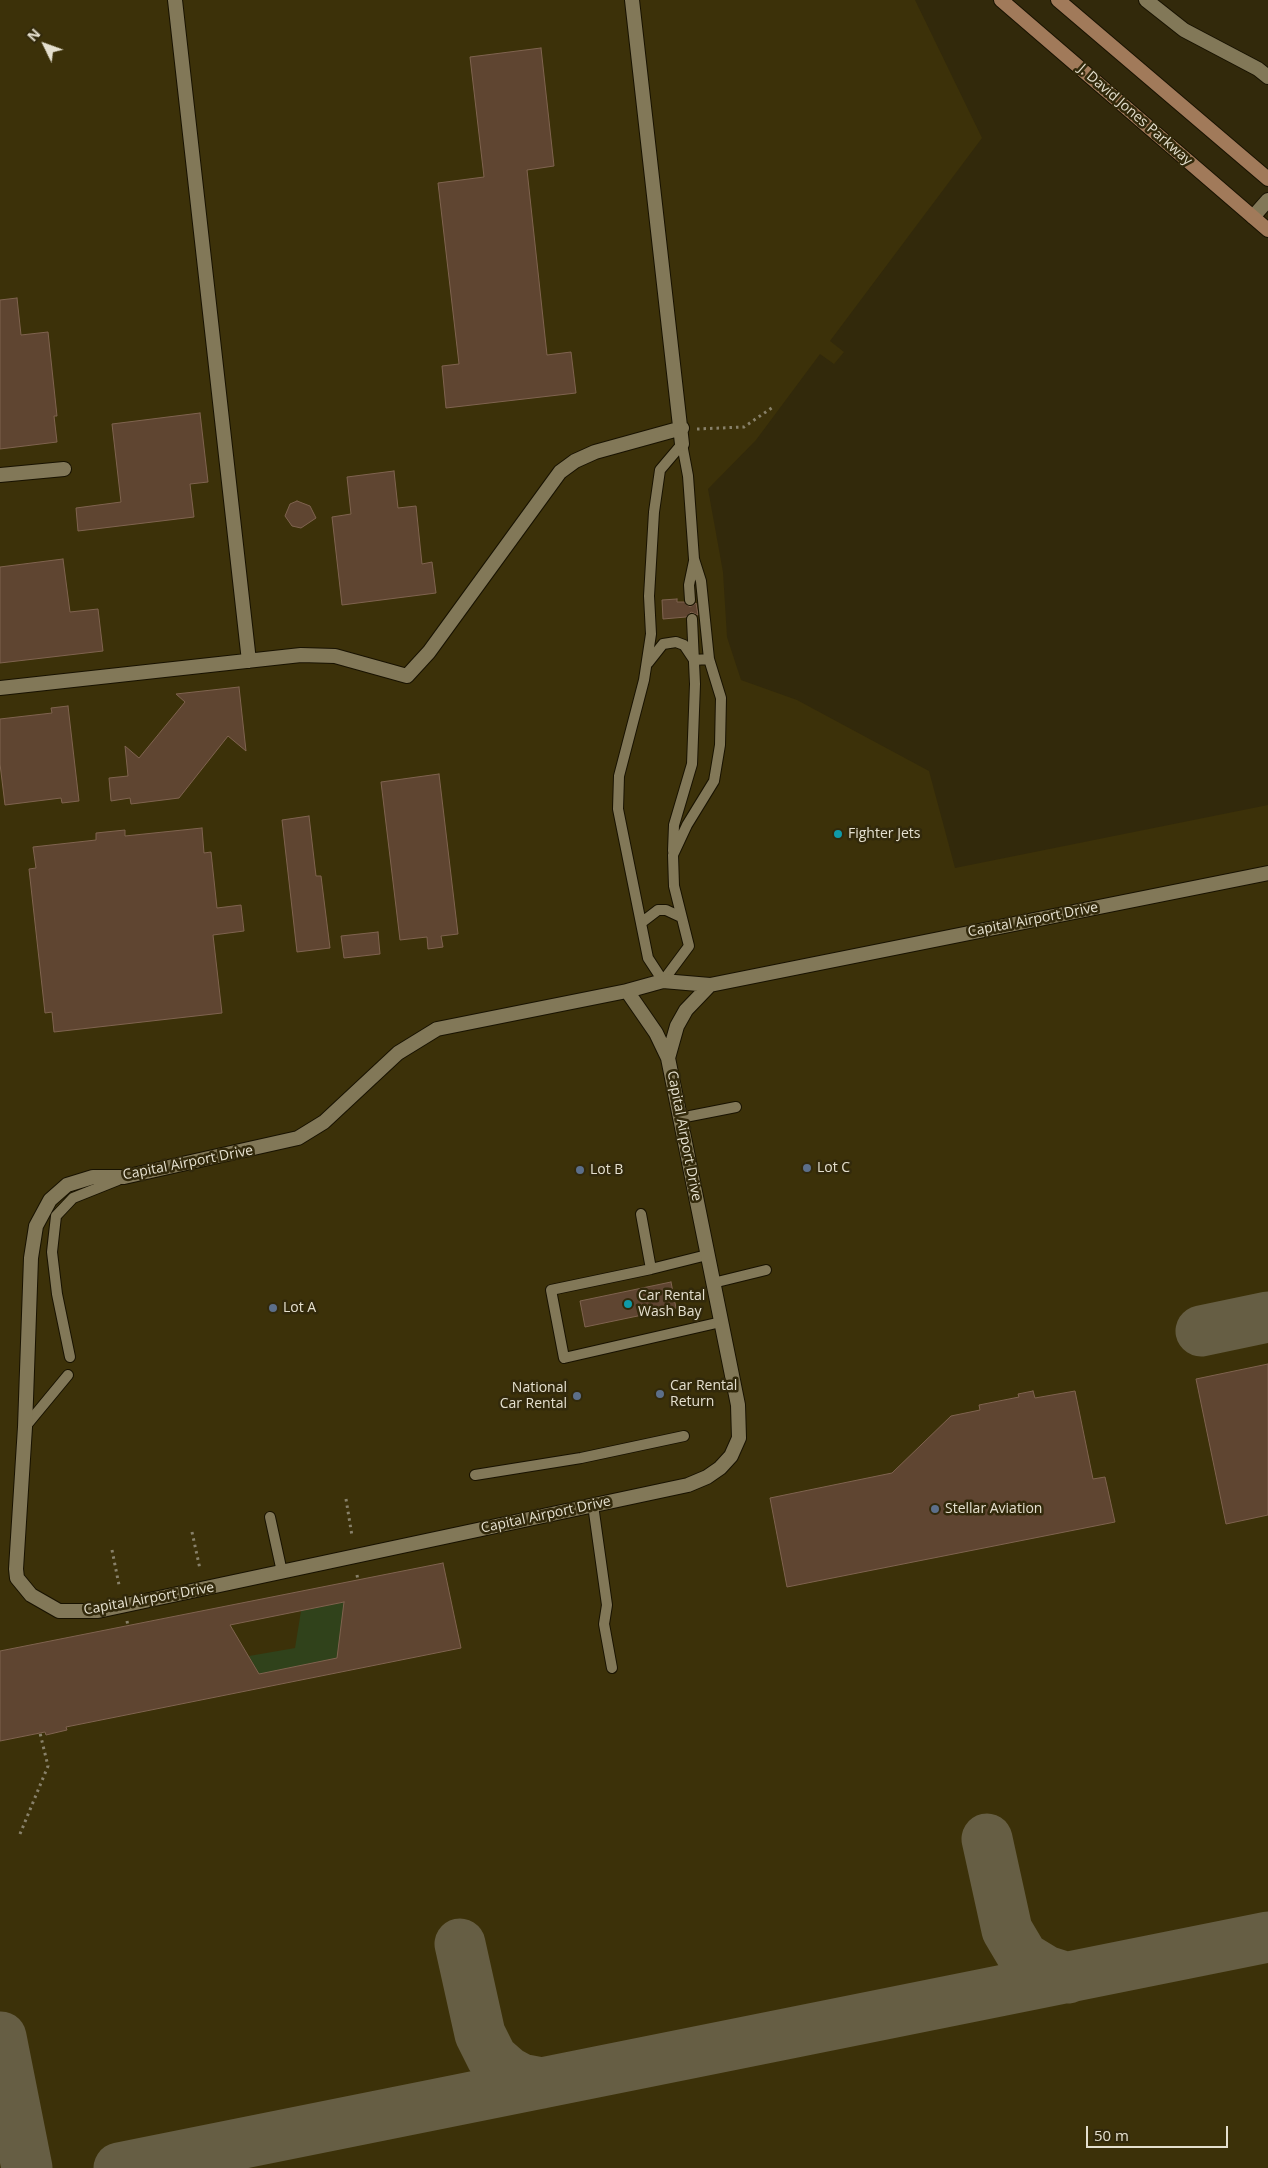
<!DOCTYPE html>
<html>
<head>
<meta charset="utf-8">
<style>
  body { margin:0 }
  #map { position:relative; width:1268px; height:2168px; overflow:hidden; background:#32290b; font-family:"Open Sans",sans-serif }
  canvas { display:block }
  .north { position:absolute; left:20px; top:20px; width:50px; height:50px; -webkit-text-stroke:4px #32290b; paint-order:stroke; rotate:312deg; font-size:14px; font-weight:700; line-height:20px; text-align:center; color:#e5e0cf }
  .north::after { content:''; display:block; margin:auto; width:18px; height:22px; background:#e5e0cf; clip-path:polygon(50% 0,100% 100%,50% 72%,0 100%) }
  .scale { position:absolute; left:1086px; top:2126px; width:142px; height:22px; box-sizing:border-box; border:2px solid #e5e0cf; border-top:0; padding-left:6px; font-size:15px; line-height:18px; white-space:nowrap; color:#e5e0cf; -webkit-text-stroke:4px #32290b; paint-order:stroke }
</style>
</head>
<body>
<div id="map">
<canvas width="1268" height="2168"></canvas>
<div class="north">N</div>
<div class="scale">50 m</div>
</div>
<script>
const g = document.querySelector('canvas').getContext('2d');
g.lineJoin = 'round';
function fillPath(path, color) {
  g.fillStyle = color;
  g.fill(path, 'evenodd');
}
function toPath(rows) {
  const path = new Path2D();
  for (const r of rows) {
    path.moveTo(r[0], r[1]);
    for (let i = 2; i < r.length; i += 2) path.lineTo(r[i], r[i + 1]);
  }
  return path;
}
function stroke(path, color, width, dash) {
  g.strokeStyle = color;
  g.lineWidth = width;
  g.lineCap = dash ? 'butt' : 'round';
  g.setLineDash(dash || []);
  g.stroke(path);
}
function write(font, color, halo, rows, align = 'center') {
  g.font = font + ' "Open Sans",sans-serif';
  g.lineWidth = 5;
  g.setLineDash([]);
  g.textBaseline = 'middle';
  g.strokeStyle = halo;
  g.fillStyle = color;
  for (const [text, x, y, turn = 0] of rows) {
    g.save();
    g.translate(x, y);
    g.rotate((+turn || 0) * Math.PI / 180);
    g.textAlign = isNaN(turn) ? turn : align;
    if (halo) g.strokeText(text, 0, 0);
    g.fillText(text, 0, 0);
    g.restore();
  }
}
fillPath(toPath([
  [0,0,915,0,982,138,830,341,844,352,834,364,820,354,756,440,708,489,723,572,727,637,741,680,797,700,929,771,955,868,1268,805,1268,2168,0,2168]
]), '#3c3109');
fillPath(toPath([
  [344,1602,337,1658,259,1674,249,1656,295,1648,301,1611]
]), '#30421b');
stroke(toPath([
  [1201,1331,1268,1317],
  [987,1839,1007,1930,1023,1957,1046,1971,1068,1978],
  [460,1944,480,2034,492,2058,508,2072,521,2079,542,2083],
  [1,2037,27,2168],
  [119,2168,1268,1937]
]), '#665e44', 51);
const building = toPath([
  [541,48,554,166,527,170,547,355,571,352,576,393,446,408,442,366,459,364,438,183,484,177,470,57,541,48],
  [17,298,21,335,48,332,57,416,54,416,57,442,0,449,0,300,17,298],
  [200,413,208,482,190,484,194,517,78,531,76,508,121,502,112,424,200,413],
  [394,471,398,508,416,506,422,564,432,562,436,593,342,605,332,517,351,514,347,477,394,471],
  [297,501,310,506,316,518,301,528,292,526,285,516,290,504,297,501],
  [63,559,70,612,98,609,103,651,0,663,0,567,63,559],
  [677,599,677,602,684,602,690,607,696,603,698,615,691,612,686,617,663,619,662,600,677,599],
  [239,687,246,751,228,736,179,798,131,804,130,798,111,801,109,778,128,776,125,746,139,758,185,702,176,694,239,687],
  [68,706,79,801,62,803,61,798,5,805,0,764,0,719,52,713,51,708,68,706],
  [439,774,458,934,441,936,443,947,428,949,427,937,400,940,381,782,439,774],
  [309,816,316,876,321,876,330,948,297,952,282,820,309,816],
  [202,828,204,853,211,852,217,908,241,905,244,931,213,935,222,1013,54,1032,52,1012,45,1013,29,869,36,868,33,847,96,840,96,833,125,830,125,836,202,828],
  [378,932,380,954,344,958,341,936,378,932],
  [671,1282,676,1308,585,1327,580,1301,671,1282],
  [1268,1364,1268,1515,1226,1524,1196,1379,1268,1364],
  [1033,1391,1035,1398,1075,1391,1093,1479,1105,1477,1115,1522,787,1587,770,1498,892,1473,951,1416,980,1410,979,1405,1019,1397,1018,1394,1033,1391],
  [443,1563,461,1648,66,1727,67,1730,46,1735,45,1732,0,1741,0,1651,443,1563],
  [344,1602,337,1658,259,1674,230,1625,344,1602]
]);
fillPath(building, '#5f4531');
stroke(building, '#7f634f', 1);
const service = toPath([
  [682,444,688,476,694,559,701,581,709,659,721,698,720,745,714,781,687,825,673,855,674,886,689,946,663,981,648,958,618,809,619,776,644,680,651,634,649,596,654,512,660,470,682,444],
  [690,600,689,585,694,561],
  [648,663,663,644,676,642,684,645,694,660,709,659],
  [673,851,674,825,692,764,695,684,692,619],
  [641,923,658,910,666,910,681,917],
  [680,1118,736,1107],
  [641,1214,651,1269],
  [707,1255,651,1269,551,1290,564,1358,721,1322],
  [713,1283,766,1270],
  [70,1357,57,1294,52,1252,56,1216,73,1198,118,1180],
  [25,1427,68,1375],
  [475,1475,581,1458,684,1436],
  [593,1505,607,1605,604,1624,612,1668],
  [270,1517,282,1572]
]);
const minor = toPath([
  [175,0,249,661],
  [632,0,682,444],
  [1146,0,1184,30,1258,69,1268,77],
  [1253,217,1268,200],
  [0,475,64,469],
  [0,688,301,655,335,656,407,676,429,652,560,472,575,461,595,452,682,428]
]);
const tertiary = toPath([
  [627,991,656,1033,668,1058,738,1405,739,1438,731,1456,720,1468,707,1477,688,1485,98,1611,59,1611,31,1595,17,1578,16,1569,25,1427,31,1258,36,1226,50,1200,67,1185,93,1177,124,1177,298,1138,324,1122,398,1053,437,1029,627,991,663,981,710,985,1268,873],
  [668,1058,677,1026,686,1010,710,985]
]);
const secondary = toPath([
  [1001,0,1268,230],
  [1058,0,1268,179]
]);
stroke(service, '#181200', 12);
stroke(minor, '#181200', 16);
stroke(tertiary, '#181200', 16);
stroke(secondary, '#181200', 16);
stroke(toPath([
  [697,429,744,427,773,407],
  [346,1499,352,1536],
  [192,1532,200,1569],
  [112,1550,119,1585],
  [357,1575,358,1580],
  [127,1621,128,1626],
  [20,1834,48,1766,40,1733]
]), '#88816a', 3, [2.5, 4]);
stroke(service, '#827858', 10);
stroke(minor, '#827858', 14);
stroke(tertiary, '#827858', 14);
stroke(secondary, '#a17a5a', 14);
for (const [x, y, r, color] of [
  [838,834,5,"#0f9aa8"],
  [807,1168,5,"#5c6f8a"],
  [580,1170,5,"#5c6f8a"],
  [628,1304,5,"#0f9aa8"],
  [273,1308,5,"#5c6f8a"],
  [660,1394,5,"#5c6f8a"],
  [577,1396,5,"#5c6f8a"],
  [935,1509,5,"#5c6f8a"]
]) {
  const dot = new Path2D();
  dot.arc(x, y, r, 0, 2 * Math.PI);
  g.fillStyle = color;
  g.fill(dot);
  stroke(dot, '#32290b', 2);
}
write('14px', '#e5e0cf', '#32290b', [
  ["J. David Jones Parkway",1135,115,41],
  ["Capital Airport Drive",1033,920,-11],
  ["Capital Airport Drive",684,1136,79],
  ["Capital Airport Drive",188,1163,-11],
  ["Capital Airport Drive",546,1515,-12],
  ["Capital Airport Drive",149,1599,-10]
]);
write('14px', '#e5e0cf', '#32290b', [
  ["Fighter Jets",848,834],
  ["Lot C",817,1168],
  ["Lot B",590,1170],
  ["Car Rental",638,1296],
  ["Wash Bay",638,1312],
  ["Lot A",283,1308],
  ["Car Rental",670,1386],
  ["Return",670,1402],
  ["National",567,1388,"right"],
  ["Car Rental",567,1404,"right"],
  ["Stellar Aviation",945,1509]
], 'left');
</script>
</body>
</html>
